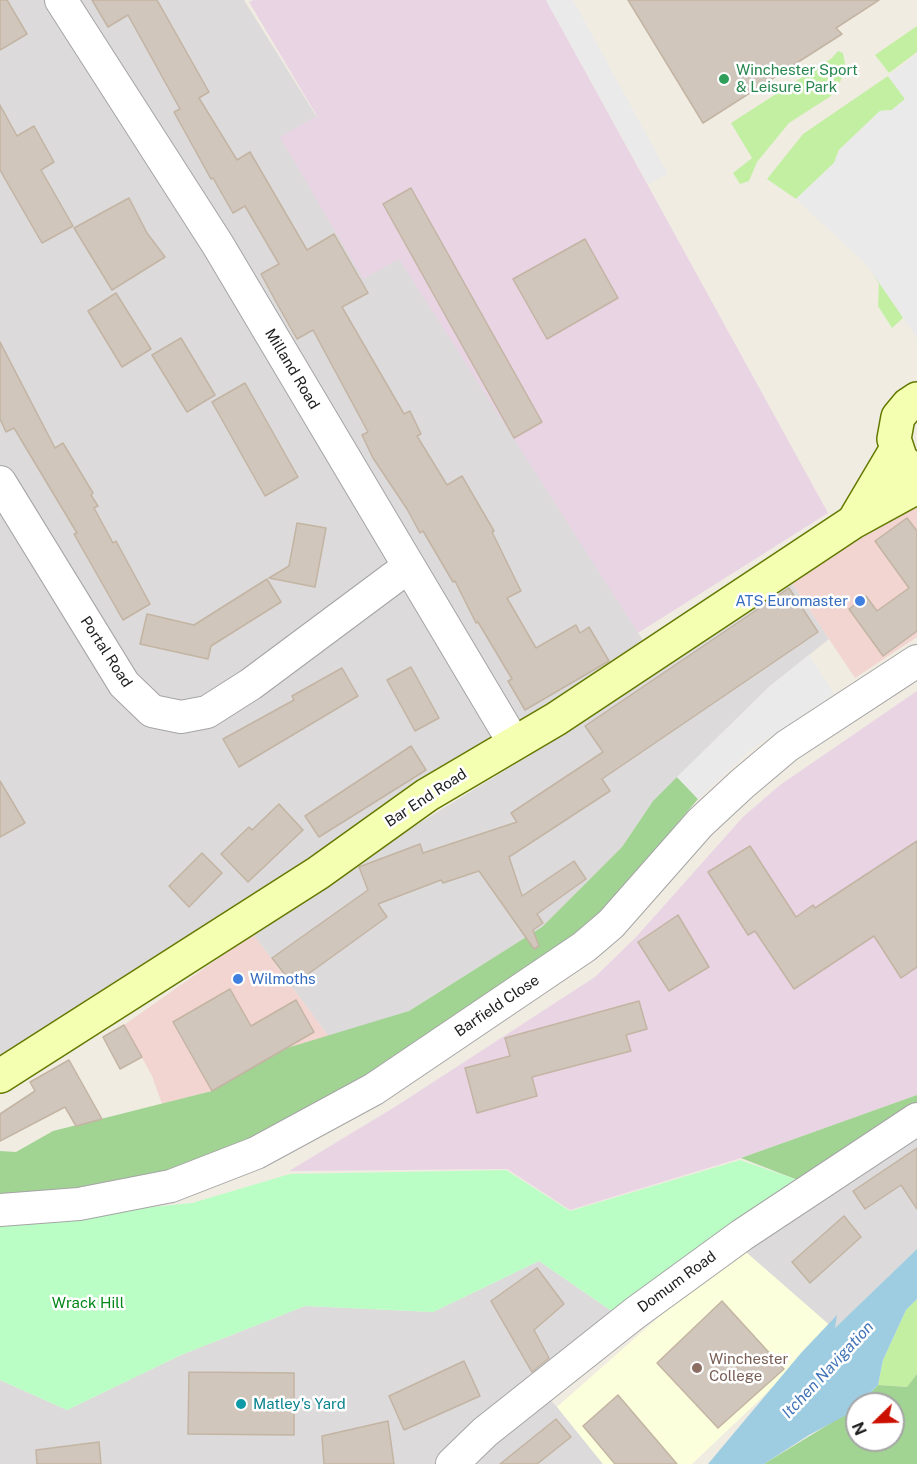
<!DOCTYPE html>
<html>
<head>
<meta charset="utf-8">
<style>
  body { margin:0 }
  #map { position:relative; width:917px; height:1464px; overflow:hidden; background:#f0ece2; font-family:"Public Sans",sans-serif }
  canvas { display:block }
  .north { position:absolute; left:845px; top:1392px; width:60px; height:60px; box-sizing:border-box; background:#fff; border:2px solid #a5a5a5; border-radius:50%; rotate:247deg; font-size:16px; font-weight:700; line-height:24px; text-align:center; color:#1e1e1e }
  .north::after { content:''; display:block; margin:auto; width:21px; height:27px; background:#cb1000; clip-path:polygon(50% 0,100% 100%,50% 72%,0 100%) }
</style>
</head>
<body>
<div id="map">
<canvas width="917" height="1464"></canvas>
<div class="north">N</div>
</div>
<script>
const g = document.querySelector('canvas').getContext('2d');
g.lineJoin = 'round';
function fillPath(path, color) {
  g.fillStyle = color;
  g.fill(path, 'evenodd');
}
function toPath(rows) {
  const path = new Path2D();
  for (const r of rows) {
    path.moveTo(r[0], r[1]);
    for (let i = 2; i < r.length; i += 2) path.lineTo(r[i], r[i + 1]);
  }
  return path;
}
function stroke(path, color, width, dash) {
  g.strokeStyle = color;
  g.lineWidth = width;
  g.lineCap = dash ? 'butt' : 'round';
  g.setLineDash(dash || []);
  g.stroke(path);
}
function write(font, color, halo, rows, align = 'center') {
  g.font = font + ' "Public Sans",sans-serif';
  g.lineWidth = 5;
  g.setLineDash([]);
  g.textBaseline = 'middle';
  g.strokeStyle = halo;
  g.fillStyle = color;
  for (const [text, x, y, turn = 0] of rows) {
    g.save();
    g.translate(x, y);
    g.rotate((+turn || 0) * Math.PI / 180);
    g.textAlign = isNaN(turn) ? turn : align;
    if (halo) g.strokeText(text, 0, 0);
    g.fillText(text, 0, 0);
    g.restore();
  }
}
fillPath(toPath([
  [0,0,244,0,652,655,0,1076],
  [791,582,829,639,770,686,653,801,622,847,542,927,409,1011,329,1037,253,934,353,864,569,731,681,653],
  [917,1129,917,1249,834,1329,739,1246],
  [539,1261,616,1314,532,1381,557,1407,603,1464,0,1464,0,1380,67,1410,181,1355,305,1306,433,1312]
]), '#dcdada');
fillPath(toPath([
  [917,508,917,637,855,678,791,582,901,513],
  [253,934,329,1037,287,1048,212,1091,162,1104,152,1076,124,1025]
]), '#f2d4d0');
fillPath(toPath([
  [253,0,546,0,828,513,638,633,399,259,363,279,280,137,317,116,249,2],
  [917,691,917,1095,741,1158,570,1210,507,1169,289,1171,398,1105,595,977,637,936,743,817,780,785]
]), '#e9d4e4');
fillPath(toPath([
  [739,1246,834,1329,692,1464,603,1464,557,1407]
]), '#fcffdc');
fillPath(toPath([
  [917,26,917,52,889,73,875,55],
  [838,51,843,53,845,64,841,80,831,96,789,123,757,162,749,181,740,184,733,173,752,158,731,123,832,58],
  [888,76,905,99,892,110,880,111,839,150,834,163,796,199,767,179,803,134],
  [910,243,890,288,903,318,892,328,878,306,879,284,874,276],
  [917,1299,917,1374,907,1387,878,1385,883,1360,906,1310]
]), '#c3efa3');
fillPath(toPath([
  [677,777,698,799,591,925,378,1072,261,1140,181,1170,82,1192,0,1198,0,1151,16,1152,53,1131,212,1091,287,1048,409,1011,542,927,622,847,653,801],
  [917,1095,917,1126,810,1189,795,1179,741,1158],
  [917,1374,917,1464,764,1464,857,1407,857,1440,893,1440,893,1404,860,1404,878,1385,907,1387]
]), '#a1d393');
fillPath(toPath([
  [740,1160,795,1179,616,1314,539,1261,433,1312,305,1306,181,1355,67,1410,0,1380,0,1222,192,1203,290,1174,506,1170,570,1211]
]), '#bbfec5');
fillPath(toPath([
  [546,0,573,0,668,174,648,184],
  [917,54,917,338,866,264,796,199,834,163,839,150,880,111,892,110,905,99,888,76],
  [809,655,834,694,752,749,698,799,677,777,770,686]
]), '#eaeaea');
fillPath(toPath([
  [917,1249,917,1299,906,1310,883,1360,878,1385,852,1412,809,1435,764,1464,708,1464,801,1353,837,1315,835,1328]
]), '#9ecde2');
const building = toPath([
  [0,0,7,0,27,34,0,50,0,0],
  [92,0,157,0,209,92,199,98,237,160,250,152,307,250,334,234,368,293,342,307,404,414,410,411,421,434,417,436,447,485,462,476,494,531,492,532,521,591,507,598,536,648,576,625,580,633,589,627,609,661,525,710,508,681,512,679,478,622,476,623,455,581,453,582,423,531,420,533,407,509,373,458,362,435,368,432,313,330,297,339,275,300,261,274,279,264,245,206,233,213,213,178,211,179,174,112,180,109,128,15,108,27,92,0],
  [628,0,879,0,836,28,842,34,703,123,628,0],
  [0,105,17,136,34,126,54,162,41,170,73,226,42,243,0,170,0,105],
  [411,188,542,422,514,438,383,204,411,188],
  [129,198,147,233,165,257,112,290,74,228,129,198],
  [585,239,618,298,547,339,513,279,585,239],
  [116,293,151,349,122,367,88,311,116,293],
  [181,338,215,395,187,412,152,355,181,338],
  [0,342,55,448,63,443,93,493,91,495,98,506,94,508,113,543,116,541,150,604,123,620,74,534,77,533,14,428,6,432,0,419,0,342],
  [245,383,298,477,265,496,212,402,245,383],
  [907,518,917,531,917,631,883,656,849,609,866,596,877,611,909,588,875,541,907,518],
  [297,523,326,528,315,587,269,578,289,566,297,523],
  [267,579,281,602,211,646,208,659,140,644,147,614,194,625,267,579],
  [789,588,818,632,602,779,610,791,509,857,522,896,574,861,586,879,537,914,543,923,533,930,539,946,534,949,479,871,443,883,441,880,378,904,387,917,293,985,272,958,368,890,359,867,420,844,423,853,517,822,511,813,603,752,585,726,789,588],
  [411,667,439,718,415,731,387,680,411,667],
  [342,668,358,696,239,767,223,739,294,700,292,696,342,668],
  [411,746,426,770,319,837,305,816,411,746],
  [0,781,25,823,0,837,0,781],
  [279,804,303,830,248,882,221,854,249,827,252,830,279,804],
  [917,841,917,967,901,978,874,936,794,989,755,931,748,935,708,872,750,846,796,917,813,905,815,908,917,841],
  [202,853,222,873,189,907,169,886,202,853],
  [678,915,709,967,669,991,638,942,678,915],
  [230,989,251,1026,296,1000,314,1032,212,1091,173,1022,230,989],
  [639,1001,647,1029,626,1035,631,1051,532,1077,537,1096,477,1113,465,1068,510,1056,505,1038,639,1001],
  [124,1025,142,1057,120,1069,103,1037,124,1025],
  [69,1060,102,1119,76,1126,65,1107,0,1141,0,1114,35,1091,30,1082,69,1060],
  [917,1148,917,1209,901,1185,865,1209,853,1191,917,1148],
  [844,1216,861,1237,810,1283,792,1262,844,1216],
  [537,1268,564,1304,534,1330,549,1358,532,1372,491,1301,537,1268],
  [722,1301,784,1369,718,1428,657,1363,722,1301],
  [464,1361,480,1396,404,1430,389,1396,464,1361],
  [189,1372,294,1373,294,1435,188,1434,189,1372],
  [618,1395,677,1464,615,1464,583,1426,618,1395],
  [556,1419,571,1437,537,1464,500,1464,556,1419],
  [388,1421,394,1464,324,1464,322,1436,388,1421],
  [99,1442,101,1464,37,1464,36,1450,99,1442]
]);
fillPath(building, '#d0c6bb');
stroke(building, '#c3b4a3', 1.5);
const street = toPath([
  [61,0,218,245,514,743],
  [0,482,124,684,152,711,181,717,207,712,251,684,408,567],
  [0,1210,79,1204,171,1186,256,1153,374,1089,584,947,611,924,700,823,742,784,787,746,917,661],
  [452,1464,485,1432,635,1313,742,1235,917,1119]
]);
const secondary = toPath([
  [917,399,908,405,898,417,894,439,901,460,917,473],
  [854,521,896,450],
  [0,1076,318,873,427,795,556,719,853,522,917,487]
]);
stroke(street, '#a5a5a5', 34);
stroke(secondary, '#637900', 36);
stroke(street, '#fff', 32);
stroke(secondary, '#f5ffb1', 33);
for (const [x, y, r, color] of [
  [724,79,6,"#2e9e5b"],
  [860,601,6,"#3f7fe0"],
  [238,979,6,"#3f7fe0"],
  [697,1368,6,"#8d6e63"],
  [241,1404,6,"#0f9aa8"]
]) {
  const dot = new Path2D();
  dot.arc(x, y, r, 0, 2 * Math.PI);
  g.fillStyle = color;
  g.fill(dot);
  stroke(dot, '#fff', 2);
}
write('15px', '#27864d', '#fff', [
  ["Winchester Sport",736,70],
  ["& Leisure Park",736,87]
], 'left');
write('15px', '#1e1e1e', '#fff', [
  ["Milland Road",292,369,59],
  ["Portal Road",106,652,57],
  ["Bar End Road",426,798,-33],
  ["Barfield Close",497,1006,-34],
  ["Domum Road",677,1282,-36]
]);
write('15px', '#366cbe', '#fff', [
  ["ATS Euromaster",848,601],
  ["Wilmoths",250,979,"left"]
], 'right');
write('15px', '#018616', '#fff', [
  ["Wrack Hill",88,1303]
]);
write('15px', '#785e54', '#fff', [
  ["Winchester",709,1359],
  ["College",709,1376]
], 'left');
write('15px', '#0d838f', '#fff', [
  ["Matley's Yard",253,1404]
], 'left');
write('italic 16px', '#4173b6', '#fff', [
  ["Itchen Navigation",828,1370,-47]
]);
</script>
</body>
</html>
